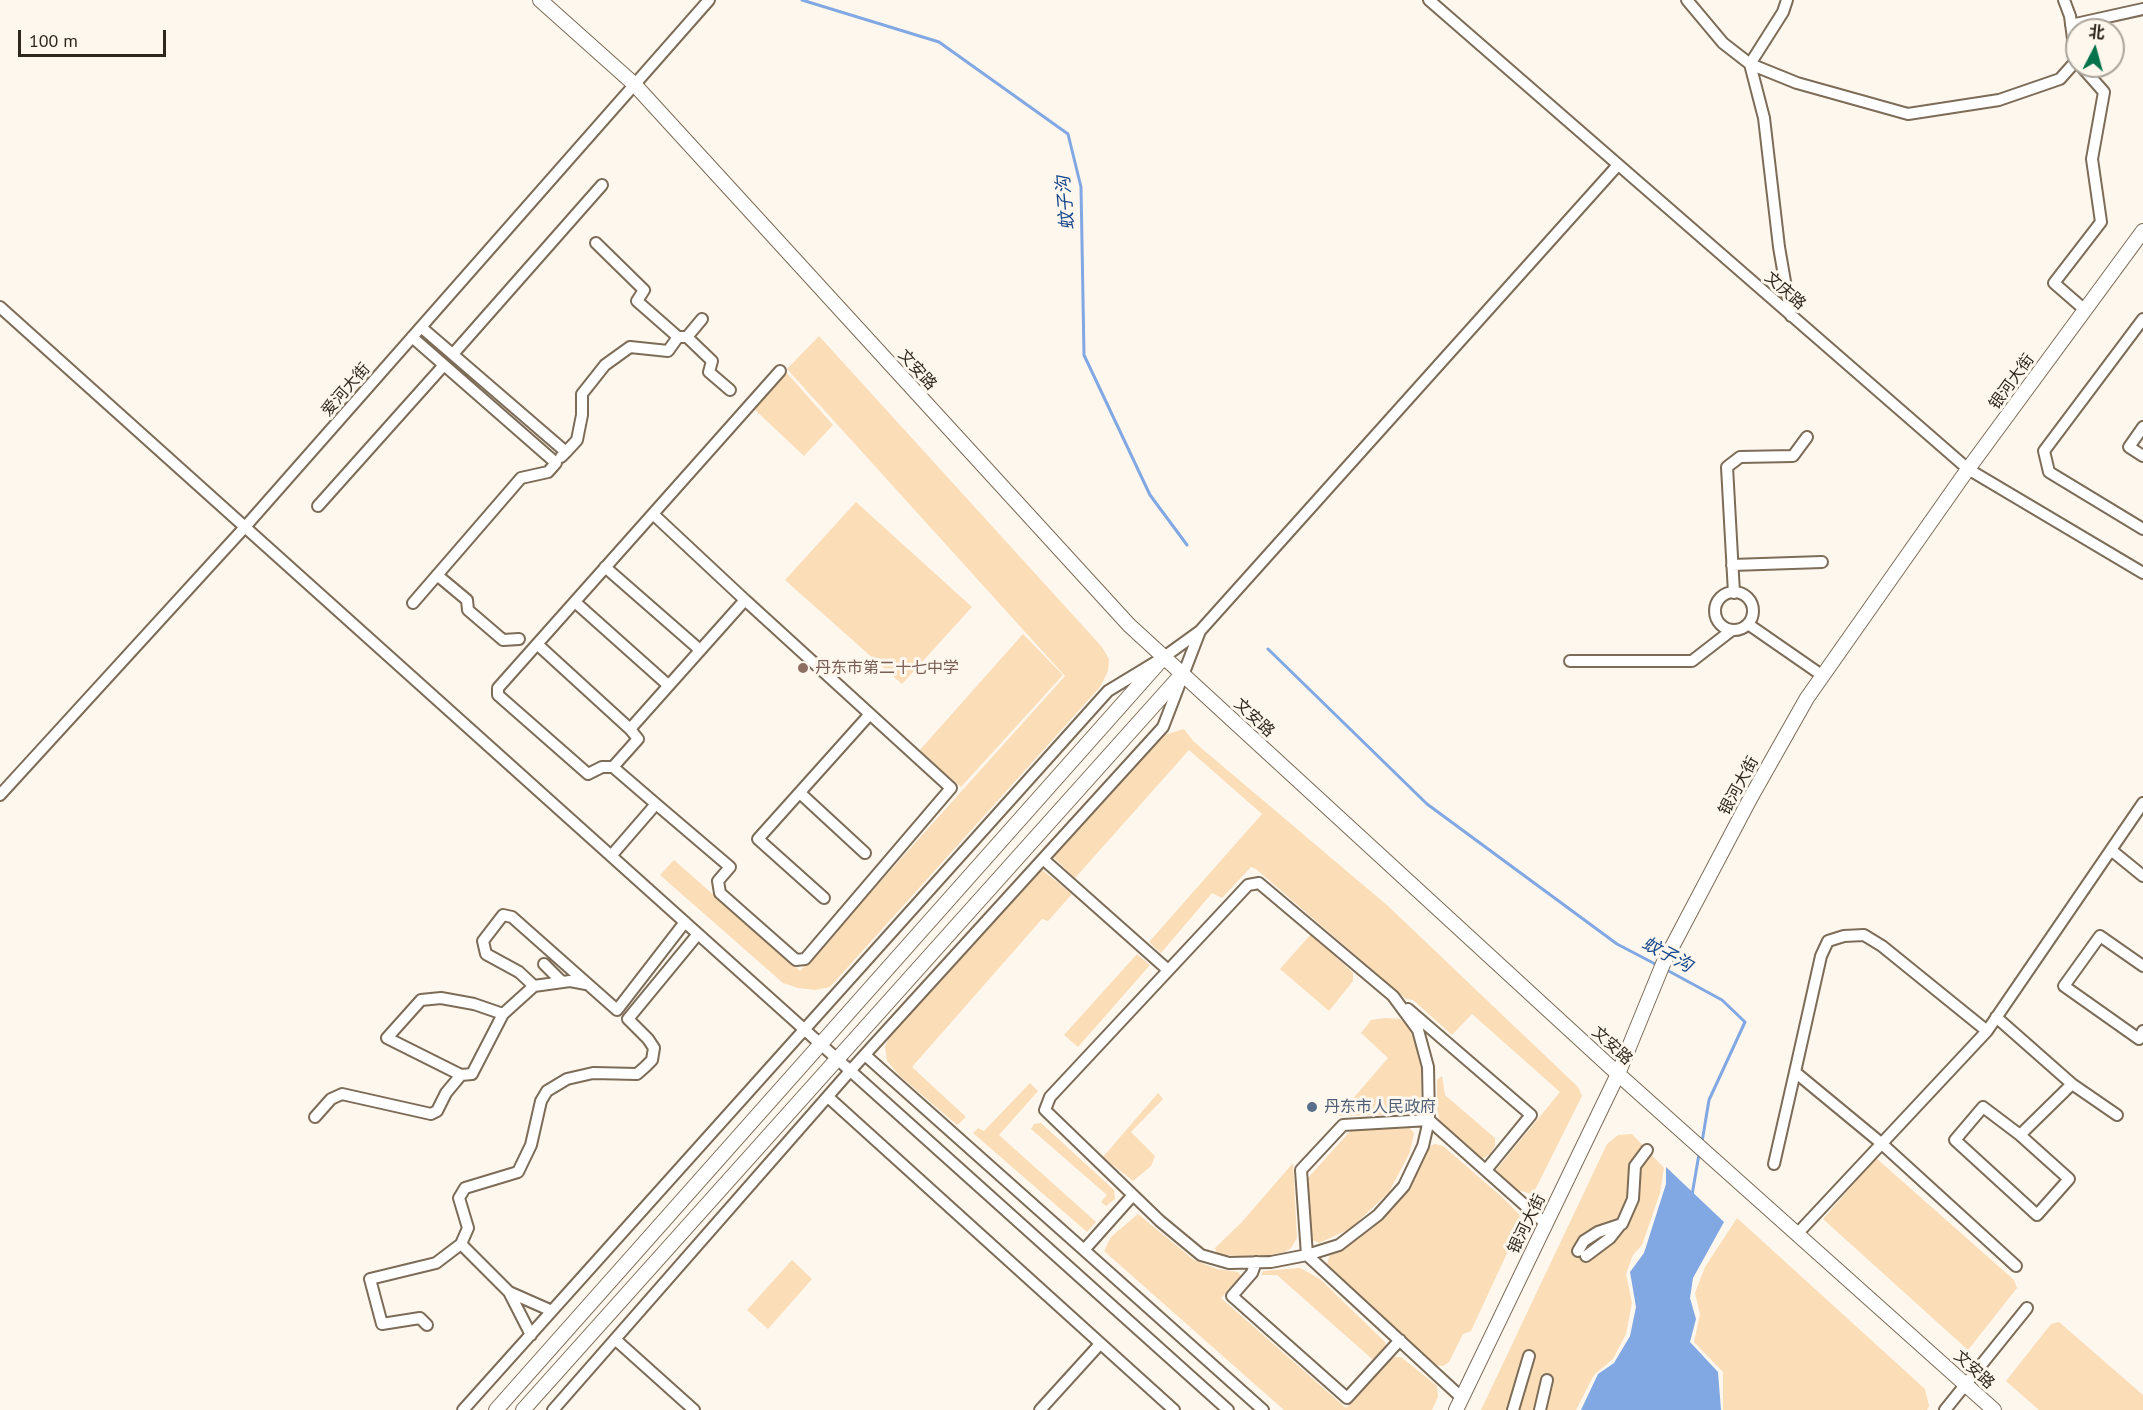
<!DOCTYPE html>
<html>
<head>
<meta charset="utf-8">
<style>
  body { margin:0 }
  #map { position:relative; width:2143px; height:1410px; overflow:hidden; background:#fef7ee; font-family:"PT Sans","Noto Sans SC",sans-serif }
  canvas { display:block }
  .north { position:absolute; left:2065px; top:18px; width:60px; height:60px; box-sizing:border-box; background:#fef7ee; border:2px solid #aaa49b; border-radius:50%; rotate:6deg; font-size:16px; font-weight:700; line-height:24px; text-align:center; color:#2d271e }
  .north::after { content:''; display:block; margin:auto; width:21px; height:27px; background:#04724b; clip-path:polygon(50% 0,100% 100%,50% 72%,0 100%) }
  .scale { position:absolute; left:18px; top:30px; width:148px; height:27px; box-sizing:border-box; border:3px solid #2d271e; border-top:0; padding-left:8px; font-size:18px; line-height:21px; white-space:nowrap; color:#2d271e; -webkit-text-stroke:4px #fef7ee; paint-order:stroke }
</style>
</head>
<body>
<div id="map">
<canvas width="2143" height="1410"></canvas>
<div class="north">北</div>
<div class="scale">100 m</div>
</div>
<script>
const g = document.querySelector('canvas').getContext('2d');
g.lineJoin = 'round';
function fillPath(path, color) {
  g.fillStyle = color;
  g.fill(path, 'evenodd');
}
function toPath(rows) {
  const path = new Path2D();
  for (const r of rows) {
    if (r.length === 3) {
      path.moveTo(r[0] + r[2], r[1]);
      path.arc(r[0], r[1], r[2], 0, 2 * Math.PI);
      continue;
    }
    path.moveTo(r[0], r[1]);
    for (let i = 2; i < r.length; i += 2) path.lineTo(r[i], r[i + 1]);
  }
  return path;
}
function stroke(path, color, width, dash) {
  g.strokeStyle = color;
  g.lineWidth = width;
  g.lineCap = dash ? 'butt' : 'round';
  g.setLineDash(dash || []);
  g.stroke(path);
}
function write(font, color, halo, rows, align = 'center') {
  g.font = font + ' "PT Sans","Noto Sans SC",sans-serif';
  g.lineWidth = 6;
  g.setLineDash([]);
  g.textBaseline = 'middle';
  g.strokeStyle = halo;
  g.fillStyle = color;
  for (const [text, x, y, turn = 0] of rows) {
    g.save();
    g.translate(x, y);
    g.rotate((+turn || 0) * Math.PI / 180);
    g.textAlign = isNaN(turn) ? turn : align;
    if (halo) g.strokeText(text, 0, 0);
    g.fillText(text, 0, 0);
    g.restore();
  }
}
fillPath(toPath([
  [819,336,1102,647,1109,659,1108,671,1100,687,830,987,815,990,798,988,783,983,660,875,674,860,800,971,1065,676,787,369],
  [786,372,833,425,804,456,753,408],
  [856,502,972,607,902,684,785,580],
  [1023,634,1063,675,961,787,919,751],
  [1184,729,1193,741,1388,906,1578,1087,1582,1096,1533,1194,1516,1190,1496,1170,1560,1092,1472,1014,1452,1035,1413,1000,1406,999,1256,869,1251,867,1222,898,1212,893,1161,953,1149,942,1262,814,1189,750,1075,878,1051,855,1161,736],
  [1041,869,1072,894,1048,921,1042,919,912,1067,966,1117,957,1125,900,1076,887,1061,885,1047,890,1034],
  [1311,934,1353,973,1353,981,1329,1011,1280,969],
  [1137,954,1150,965,1078,1047,1064,1035],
  [1386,1018,1400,1019,1411,1029,1421,1062,1421,1102,1408,1114,1338,1116,1388,1058,1361,1033,1371,1020],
  [1442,1076,1445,1095,1495,1138,1495,1146,1490,1154,1482,1159,1440,1123,1437,1108,1437,1080],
  [1030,1083,1038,1091,999,1135,1096,1222,1087,1232,973,1133,978,1128,984,1131],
  [1158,1093,1163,1099,1131,1132,1155,1156,1151,1166,1133,1181,1103,1157],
  [1041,1123,1114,1190,1115,1199,1106,1206,1101,1202,1107,1195,1031,1129,1034,1124],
  [1408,1126,1414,1133,1410,1152,1389,1192,1350,1229,1319,1243,1309,1239,1307,1179,1353,1128],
  [1632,1134,1664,1168,1660,1193,1642,1245,1633,1255,1626,1274,1632,1303,1626,1334,1613,1359,1594,1375,1576,1410,1481,1410,1607,1144,1618,1135],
  [1435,1144,1443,1146,1502,1197,1519,1214,1521,1223,1471,1331,1463,1334,1449,1362,1443,1366,1436,1365,1332,1274,1327,1264,1330,1254,1357,1240,1378,1223,1396,1202,1426,1148],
  [1876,1158,2014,1280,2017,1288,1968,1350,1823,1219],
  [1293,1163,1297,1238,1291,1248,1285,1252,1254,1258,1217,1254,1215,1248,1241,1223],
  [1138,1214,1194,1260,1217,1269,1238,1272,1241,1276,1221,1298,1346,1408,1382,1368,1394,1357,1401,1357,1437,1386,1438,1397,1432,1410,1284,1410,1104,1251,1111,1237],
  [1737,1218,1925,1389,1929,1406,1927,1410,1723,1410,1723,1372,1694,1342,1700,1314,1695,1293,1705,1267],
  [792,1260,812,1279,768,1329,747,1310],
  [1300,1268,1320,1279,1385,1342,1386,1347,1376,1359,1372,1359,1277,1275,1261,1275,1263,1271],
  [2059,1322,2143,1395,2143,1410,2039,1410,2006,1381,2051,1324]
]), '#fbddb7');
fillPath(toPath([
  [1666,1167,1724,1222,1693,1278,1690,1298,1696,1319,1690,1342,1718,1372,1721,1410,1581,1410,1598,1374,1614,1363,1630,1336,1636,1307,1630,1272,1644,1253,1666,1184]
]), '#81a8e3');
stroke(toPath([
  [802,0,939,42,1068,134,1081,187,1084,355,1150,495,1187,545],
  [1268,649,1427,804,1617,944,1659,966],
  [1665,969,1722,1000,1745,1022,1709,1100,1702,1142],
  [1692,1195,1699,1154]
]), '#81a8e3', 3);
const minor = toPath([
  [1429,0,1968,469,2143,573],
  [1687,0,1723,43,1750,64,1783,12,1787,0],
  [2071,25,2143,9],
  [2081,66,2104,92,2092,159,2101,222,2054,283,2085,310],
  [596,243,644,290,637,301,678,337],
  [0,307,1228,1410],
  [1791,316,1779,247,1764,118,1750,64,1797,83,1908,114,1999,100,2060,79,2076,61,2070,16,2064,0],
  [2143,319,2044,451,2049,472,2143,529],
  [421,327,566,452,561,457],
  [412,337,556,463,548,472,521,478,413,603],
  [687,337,712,361,709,372,730,390],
  [453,354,602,185],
  [2143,427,2129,447,2143,456],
  [566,452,577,440,582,415,582,394,605,365,630,347,668,351,678,337,687,337,702,319],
  [318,506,444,365],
  [653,514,745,600],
  [1732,565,1822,562],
  [605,567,700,650],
  [437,575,467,600,468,610,503,640,519,639],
  [1734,611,19],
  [1734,593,1727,467,1740,457,1793,456,1807,437],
  [575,602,668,685],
  [1748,624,1823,676],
  [1200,631,1618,165],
  [537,644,630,729],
  [1570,661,1692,661,1732,630],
  [613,767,656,804],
  [800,793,865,853],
  [0,795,245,527,709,0],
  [2111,850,2143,876],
  [611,856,656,804,730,867,718,881,720,893,796,960,805,959,951,788,745,600,630,729,638,739,613,767,602,767,588,774,498,695,498,688,780,371],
  [1043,859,1168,970],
  [824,898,758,839,870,714],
  [544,964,561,981],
  [2143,966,2100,936,2064,986,2139,1039,2143,1031],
  [534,986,570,981,586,984],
  [1408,1009,1531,1115,1486,1170],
  [1996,1017,2072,1084,2020,1135,1983,1107,1955,1140,2037,1215,2069,1179,2020,1135],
  [865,1055,1084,1250,1133,1195],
  [1795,1072,1821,956,1828,941,1844,936,1864,935,1882,946,1987,1031],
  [461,1075,472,1074,503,1014],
  [2072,1084,2117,1115],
  [828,1097,1174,1410],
  [315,1117,331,1099,342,1094,431,1114,437,1111,446,1093,461,1075,387,1038,421,1000,441,998,474,1004,503,1014,534,986,519,972,486,954,483,941,503,915,512,917,617,1010,685,922],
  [1429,1120,1423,1146,1404,1186,1378,1215,1339,1245,1307,1255,1301,1170,1343,1125,1429,1120],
  [1774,1164,1795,1072,1881,1143,2016,1266],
  [1797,1234,1987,1031,2143,803],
  [1084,1250,1263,1410],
  [1578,1251,1584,1241,1598,1232,1622,1224,1633,1199,1635,1166,1647,1150],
  [1586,1256,1610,1238,1621,1224],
  [1256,1262,1252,1273,1232,1296,1347,1398,1400,1340],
  [509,1292,531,1335],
  [552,1311,509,1292,461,1244,468,1228,459,1198,465,1188,518,1172,531,1145,541,1101,547,1091,567,1079,593,1073,637,1074,645,1067,652,1060,654,1048,648,1039,628,1019,698,934],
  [427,1325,420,1318,382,1324,370,1279,436,1263,461,1244],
  [616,1340,694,1410],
  [1462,1398,1307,1255,1271,1262,1229,1263,1201,1255,1160,1221,1045,1110,1050,1097,1248,885,1259,883,1393,996,1418,1030,1428,1067,1429,1120,1546,1224],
  [463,1410,1108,691,1164,657,1200,631,1163,727,850,1071,553,1410],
  [1040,1410,1100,1344],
  [1513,1410,1529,1356],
  [1540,1410,1547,1380],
  [1945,1410,2027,1308]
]);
const major = toPath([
  [540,0,634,84,1129,625,1618,1074,1994,1410],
  [496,1410,1164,657],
  [523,1410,1182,674],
  [1456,1410,1618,1074,1663,964,1751,797,1807,698,1968,469,2143,231]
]);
stroke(minor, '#7c6c58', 14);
stroke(major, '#7c6c58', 16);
stroke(minor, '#fff', 10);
stroke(major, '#fff', 14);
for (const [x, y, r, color] of [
  [803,668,6,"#8d6e63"],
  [1312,1107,6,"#5c6f8a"]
]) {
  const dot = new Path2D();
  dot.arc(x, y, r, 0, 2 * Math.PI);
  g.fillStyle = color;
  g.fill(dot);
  stroke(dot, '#fef7ee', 2);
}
write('16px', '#2d271e', '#fef7ee', [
  ["文庆路",1785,291,41],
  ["文安路",917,370,48],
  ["银河大街",2012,382,-54],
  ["爱河大街",346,390,-49],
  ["文安路",1254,718,43],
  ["银河大街",1739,786,-61],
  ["文安路",1612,1046,42],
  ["银河大街",1527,1224,-64],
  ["文安路",1974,1370,42]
]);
write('16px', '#785e54', '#fef7ee', [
  ["丹东市第二十七中学",815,668]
], 'left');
write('16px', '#4e5e75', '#fef7ee', [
  ["丹东市人民政府",1324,1107]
], 'left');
write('italic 18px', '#15468b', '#fef7ee', [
  ["蚊子沟",1066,203,-95],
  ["蚊子沟",1667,955,28]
]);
</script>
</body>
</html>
